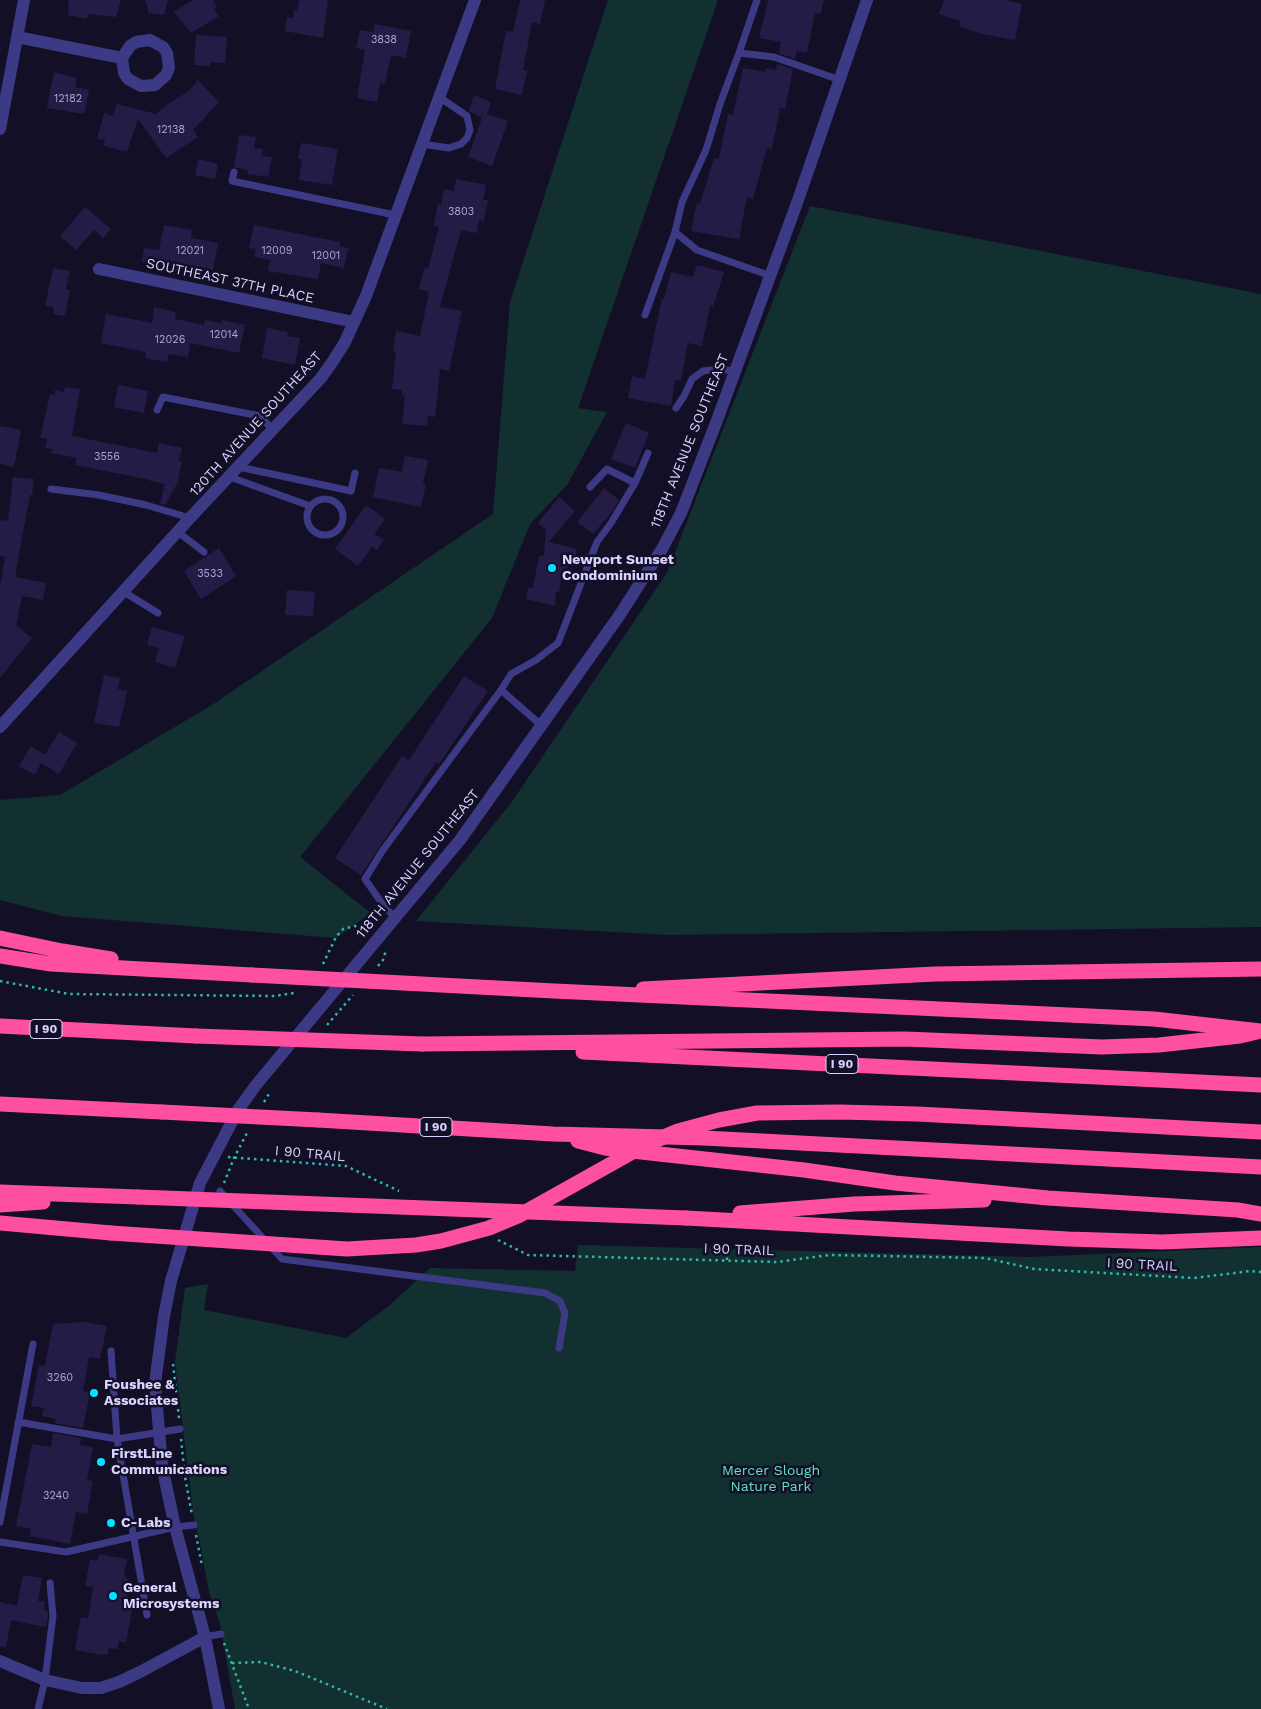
<!DOCTYPE html>
<html>
<head>
<meta charset="utf-8">
<style>
  body { margin:0 }
  canvas { display:block; background:#130f26 }
</style>
</head>
<body>
<canvas width="1261" height="1709"></canvas>
<script>
const g = document.querySelector('canvas').getContext('2d');
g.lineJoin = 'round';
function fillPath(path, color) {
  g.fillStyle = color;
  g.fill(path, 'evenodd');
}
function toPath(rows) {
  const path = new Path2D();
  for (const r of rows) {
    if (r.length === 3) {
      path.moveTo(r[0] + r[2], r[1]);
      path.arc(r[0], r[1], r[2], 0, 2 * Math.PI);
      continue;
    }
    path.moveTo(r[0], r[1]);
    for (let i = 2; i < r.length; i += 2) path.lineTo(r[i], r[i + 1]);
  }
  return path;
}
function stroke(path, color, width, dash) {
  g.strokeStyle = color;
  g.lineWidth = width;
  g.lineCap = dash ? 'butt' : 'round';
  g.setLineDash(dash || []);
  g.stroke(path);
}
function write(font, color, halo, rows, align = 'center') {
  g.font = font + ' "Work Sans",sans-serif';
  g.lineWidth = 5;
  g.setLineDash([]);
  g.textBaseline = 'middle';
  g.strokeStyle = halo;
  g.fillStyle = color;
  for (const [text, x, y, turn = 0] of rows) {
    g.save();
    g.translate(x, y);
    g.rotate((+turn || 0) * Math.PI / 180);
    g.textAlign = isNaN(turn) ? turn : align;
    if (halo) g.strokeText(text, 0, 0);
    g.fillText(text, 0, 0);
    g.restore();
  }
}
fillPath(toPath([
  [608,0,718,0,578,408,607,412,567,485,530,524,492,618,300,857,371,913,336,938,62,916,0,900,0,800,60,795,212,705,493,514,510,302],
  [810,206,1261,294,1261,927,669,935,416,921,511,803,667,573],
  [578,1245,1029,1257,1261,1247,1261,1709,235,1709,220,1624,209,1592,199,1538,194,1519,175,1362,185,1288,208,1284,204,1310,346,1338,390,1305,430,1268,575,1271]
]), '#12302f');
fillPath(toPath([
  [69,0,121,0,116,17,88,14,87,19,68,15],
  [145,0,168,0,164,15,149,13],
  [193,0,213,0,217,7,214,10,219,16,191,33,174,12],
  [299,0,328,0,323,38,285,31,287,17,293,18,294,10,297,11],
  [520,0,545,0,540,24,532,22,523,70,527,71,522,95,495,89,506,31,513,32],
  [768,0,824,0,821,14,815,13,807,53,797,51,795,59,779,53,781,42,759,38],
  [944,0,1004,0,1022,4,1015,40,982,34,959,26,960,21,939,14],
  [375,24,411,31,406,58,391,55,385,84,380,83,377,102,357,98,365,50,356,48,360,30,373,32],
  [196,35,227,37,225,63,210,62,210,66,194,65],
  [777,64,793,69,785,109,780,108,772,149,767,148,753,199,747,197,739,239,691,231,697,203,700,204,714,158,719,159,728,114,733,115,743,68,765,72,766,68,776,70],
  [54,72,77,78,75,87,89,90,84,114,47,108],
  [198,80,219,102,193,130,198,137,166,158,138,119,127,152,104,146,105,140,97,139,104,113,113,116,117,104,156,114,167,105,190,90],
  [474,95,491,102,487,114,508,121,492,166,468,157,482,118,469,111],
  [239,135,256,137,254,148,263,149,262,156,272,157,268,177,248,174,248,170,234,167],
  [301,143,338,149,332,185,299,180,302,159,298,159],
  [198,159,218,164,215,179,195,175],
  [456,179,486,185,483,200,488,200,484,221,479,220,477,233,461,230,440,307,462,311,449,371,440,369,435,417,428,416,427,426,402,424,405,396,402,395,402,390,392,389,396,352,393,352,396,331,420,336,429,292,419,289,424,268,428,269,439,227,434,226,438,204,441,205,444,189,454,191],
  [85,207,111,229,103,238,94,230,76,250,60,236],
  [164,225,192,230,191,238,218,243,213,270,160,260,159,265,142,262,144,248,159,250],
  [254,225,340,242,340,246,348,248,344,268,321,263,318,279,268,271,270,260,254,257,256,249,249,248],
  [697,265,724,272,713,307,710,306,702,346,688,343,681,381,675,380,671,406,628,398,632,376,645,379,662,298,664,299,671,272,693,277],
  [53,268,70,271,66,289,70,290,65,316,53,314,54,307,45,306],
  [154,307,176,312,175,319,204,325,205,320,222,323,222,320,245,325,239,353,190,343,188,357,169,354,167,362,145,358,146,352,101,343,106,314,152,323],
  [267,328,288,332,287,336,300,338,295,365,262,358],
  [118,385,148,391,144,413,114,407],
  [65,387,80,389,72,436,157,453,159,443,182,448,179,461,182,461,178,482,165,505,160,504,165,484,150,481,151,480,75,465,77,458,51,453,52,449,45,448,47,439,40,438,50,394,54,395,55,390,64,392],
  [626,423,649,433,635,468,611,459],
  [0,426,21,430,14,467,0,464],
  [405,456,428,460,423,483,426,484,421,507,373,497,379,468,402,472],
  [13,477,34,479,32,495,30,495,15,577,46,583,43,600,22,596,16,625,32,638,0,678,0,585,5,557,0,556,0,520,8,521],
  [604,488,619,500,612,512,593,534,577,522],
  [559,497,575,511,549,542,577,549,574,561,569,561,566,576,562,576,559,592,556,592,555,606,526,599,528,588,533,588,539,556,544,555,546,530,538,523],
  [366,505,385,519,374,534,384,540,377,550,372,547,358,566,335,549],
  [219,548,236,576,201,599,184,571],
  [287,590,315,592,313,616,285,615],
  [152,627,185,636,175,668,155,662,159,648,147,645],
  [104,675,120,678,118,689,127,691,119,727,94,723],
  [464,676,488,691,439,764,436,762,361,875,335,858,402,756,409,760],
  [59,732,77,743,59,774,41,763,35,775,19,766,31,746,45,755],
  [84,1322,107,1326,100,1359,89,1357,83,1391,90,1392,83,1428,55,1423,56,1419,42,1416,44,1408,31,1406,39,1365,45,1366,53,1324],
  [53,1433,81,1438,80,1445,93,1447,87,1480,93,1481,87,1514,76,1512,70,1544,30,1536,31,1529,16,1526,32,1444,51,1447],
  [99,1554,127,1559,124,1575,130,1582,125,1609,132,1610,126,1643,119,1641,117,1649,109,1648,108,1654,102,1655,75,1650,81,1617,88,1618,93,1587,85,1586,90,1559,97,1561],
  [23,1575,42,1578,38,1601,45,1602,44,1610,47,1611,48,1616,46,1627,11,1620,6,1647,0,1646,0,1602,17,1606]
]), '#241b47');
stroke(toPath([
  [323,964,336,937,343,929,355,926,365,932],
  [378,966,383,960,386,950],
  [0,981,69,994,275,996,294,993],
  [327,1025,353,995],
  [264,1102,270,1092],
  [228,1157,346,1166,399,1191],
  [224,1183,234,1158,248,1131],
  [498,1240,528,1255,777,1262,829,1255,985,1258,1034,1269,1194,1278,1251,1271,1261,1272],
  [727,1260,727,1251],
  [173,1364,179,1418],
  [181,1439,185,1477,192,1515],
  [196,1535,202,1566],
  [224,1643,249,1709],
  [232,1663,261,1662,295,1671,387,1709]
]), '#2fb8b0', 2.5, [2.5, 4]);
stroke(toPath([
  [739,53,757,0],
  [422,144,449,148,461,144,467,138,470,130,467,116,439,97],
  [234,172,232,181,395,215],
  [771,276,697,250,675,232,682,202,706,150,720,104,739,53,774,57,840,80],
  [645,315,675,232],
  [676,408,684,396,692,379,703,371,718,369,735,371],
  [157,410,163,397,260,416,273,430],
  [239,467,351,491,355,473],
  [230,477,310,506],
  [635,483,648,453],
  [51,489,99,495,146,505,190,518],
  [325,517,18],
  [178,532,204,552],
  [124,592,158,613],
  [501,690,511,674,536,660,558,643,597,542,611,523,635,483,607,469,590,487],
  [396,917,386,909,365,879,383,850,501,690,541,725],
  [220,1191,282,1259,545,1293,560,1301,565,1313,559,1348],
  [111,1351,117,1439,147,1615],
  [18,1422,117,1439,180,1429],
  [0,1522,33,1344],
  [0,1542,66,1552,175,1527,194,1525],
  [205,1637,221,1634],
  [38,1709,45,1680,53,1616,50,1583]
]), '#3d3a85', 7);
stroke(toPath([
  [17,37,122,58,130,46,136,42,150,40,163,47,167,53,169,68,166,75,155,85,141,86,128,79,124,73,122,58],
  [0,129,24,0],
  [99,269,354,322],
  [0,727,190,518,321,378,333,361,345,342,366,296,475,0],
  [0,1661,45,1680,82,1688,101,1688,119,1682,140,1672,205,1637]
]), '#3d3a85', 12);
stroke(toPath([
  [219,1709,205,1637,175,1527,162,1466,155,1383,164,1316,171,1281,200,1183,238,1110,256,1085,460,840,619,616,662,549,681,513,716,423,797,203,867,0]
]), '#3d3a85', 12);
stroke(toPath([
  [0,938,62,951,111,959],
  [0,956,51,964,252,975],
  [643,989,935,974,1261,969],
  [0,1026,196,1036],
  [422,1044,905,1039,1102,1047,1159,1045,1240,1036,1257,1032],
  [583,1052,1261,1085],
  [0,1104,162,1112],
  [318,1120,553,1134,704,1138,1261,1167],
  [578,1141,605,1148,804,1170,895,1183,1048,1198,1238,1210,1261,1214],
  [0,1192,138,1197],
  [0,1205,43,1202],
  [740,1213,854,1204,984,1200],
  [686,1218,1068,1239,1162,1242,1261,1238],
  [0,1223,111,1233]
]), '#ff4fa3', 15);
stroke(toPath([
  [252,975,554,991,1154,1019,1261,1031],
  [196,1036,422,1044],
  [162,1112,318,1120],
  [138,1197,686,1218],
  [111,1233,347,1249,416,1245,441,1241,489,1228,520,1215,645,1145,678,1131,719,1120,757,1113,840,1112,917,1114,1261,1132]
]), '#ff4fa3', 15);
for (const [x, y, r, color] of [
  [552,568,5,"#00e5ff"],
  [94,1393,5,"#00e5ff"],
  [101,1462,5,"#00e5ff"],
  [111,1523,5,"#00e5ff"],
  [113,1596,5,"#00e5ff"]
]) {
  const dot = new Path2D();
  dot.arc(x, y, r, 0, 2 * Math.PI);
  g.fillStyle = color;
  g.fill(dot);
  stroke(dot, '#130f26', 2);
}
write('11px', '#aca6d1', null, [
  ["3838",384,40],
  ["12182",68,99],
  ["12138",171,130],
  ["3803",461,212],
  ["12021",190,251],
  ["12009",277,251],
  ["12001",326,256],
  ["12014",224,335],
  ["12026",170,340],
  ["3556",107,457],
  ["3533",210,574],
  ["3260",60,1378],
  ["3240",56,1496]
]);
for (const [x, y, w] of [
  [46,1029,32],
  [842,1064,32],
  [436,1127,32]
]) {
  const box = new Path2D();
  box.roundRect(x - w / 2, y - 9.5, w, 19, 4);
  g.fillStyle = '#130f26';
  g.fill(box);
  stroke(box, '#d9d4ff', 1);
}
write('bold 12px', '#d9d4ff', null, [
  ["I 90",46,1029],
  ["I 90",842,1064],
  ["I 90",436,1127]
]);
write('14px', '#d9d4ff', '#130f26', [
  ["SOUTHEAST 37TH PLACE",230,281,12],
  ["120TH AVENUE SOUTHEAST",256,424,-48],
  ["118TH AVENUE SOUTHEAST",690,441,-68],
  ["118TH AVENUE SOUTHEAST",418,864,-51],
  ["I 90 TRAIL",310,1154,5],
  ["I 90 TRAIL",739,1250,2],
  ["I 90 TRAIL",1142,1265,3]
]);
write('bold 14px', '#d9d4ff', '#130f26', [
  ["Newport Sunset",562,560],
  ["Condominium",562,576],
  ["Foushee &",104,1385],
  ["Associates",104,1401],
  ["FirstLine",111,1454],
  ["Communications",111,1470],
  ["C-Labs",121,1523],
  ["General",123,1588],
  ["Microsystems",123,1604]
], 'left');
write('14px', '#5fe0c0', '#130f26', [
  ["Mercer Slough",771,1471],
  ["Nature Park",771,1487]
]);
</script>
</body>
</html>
